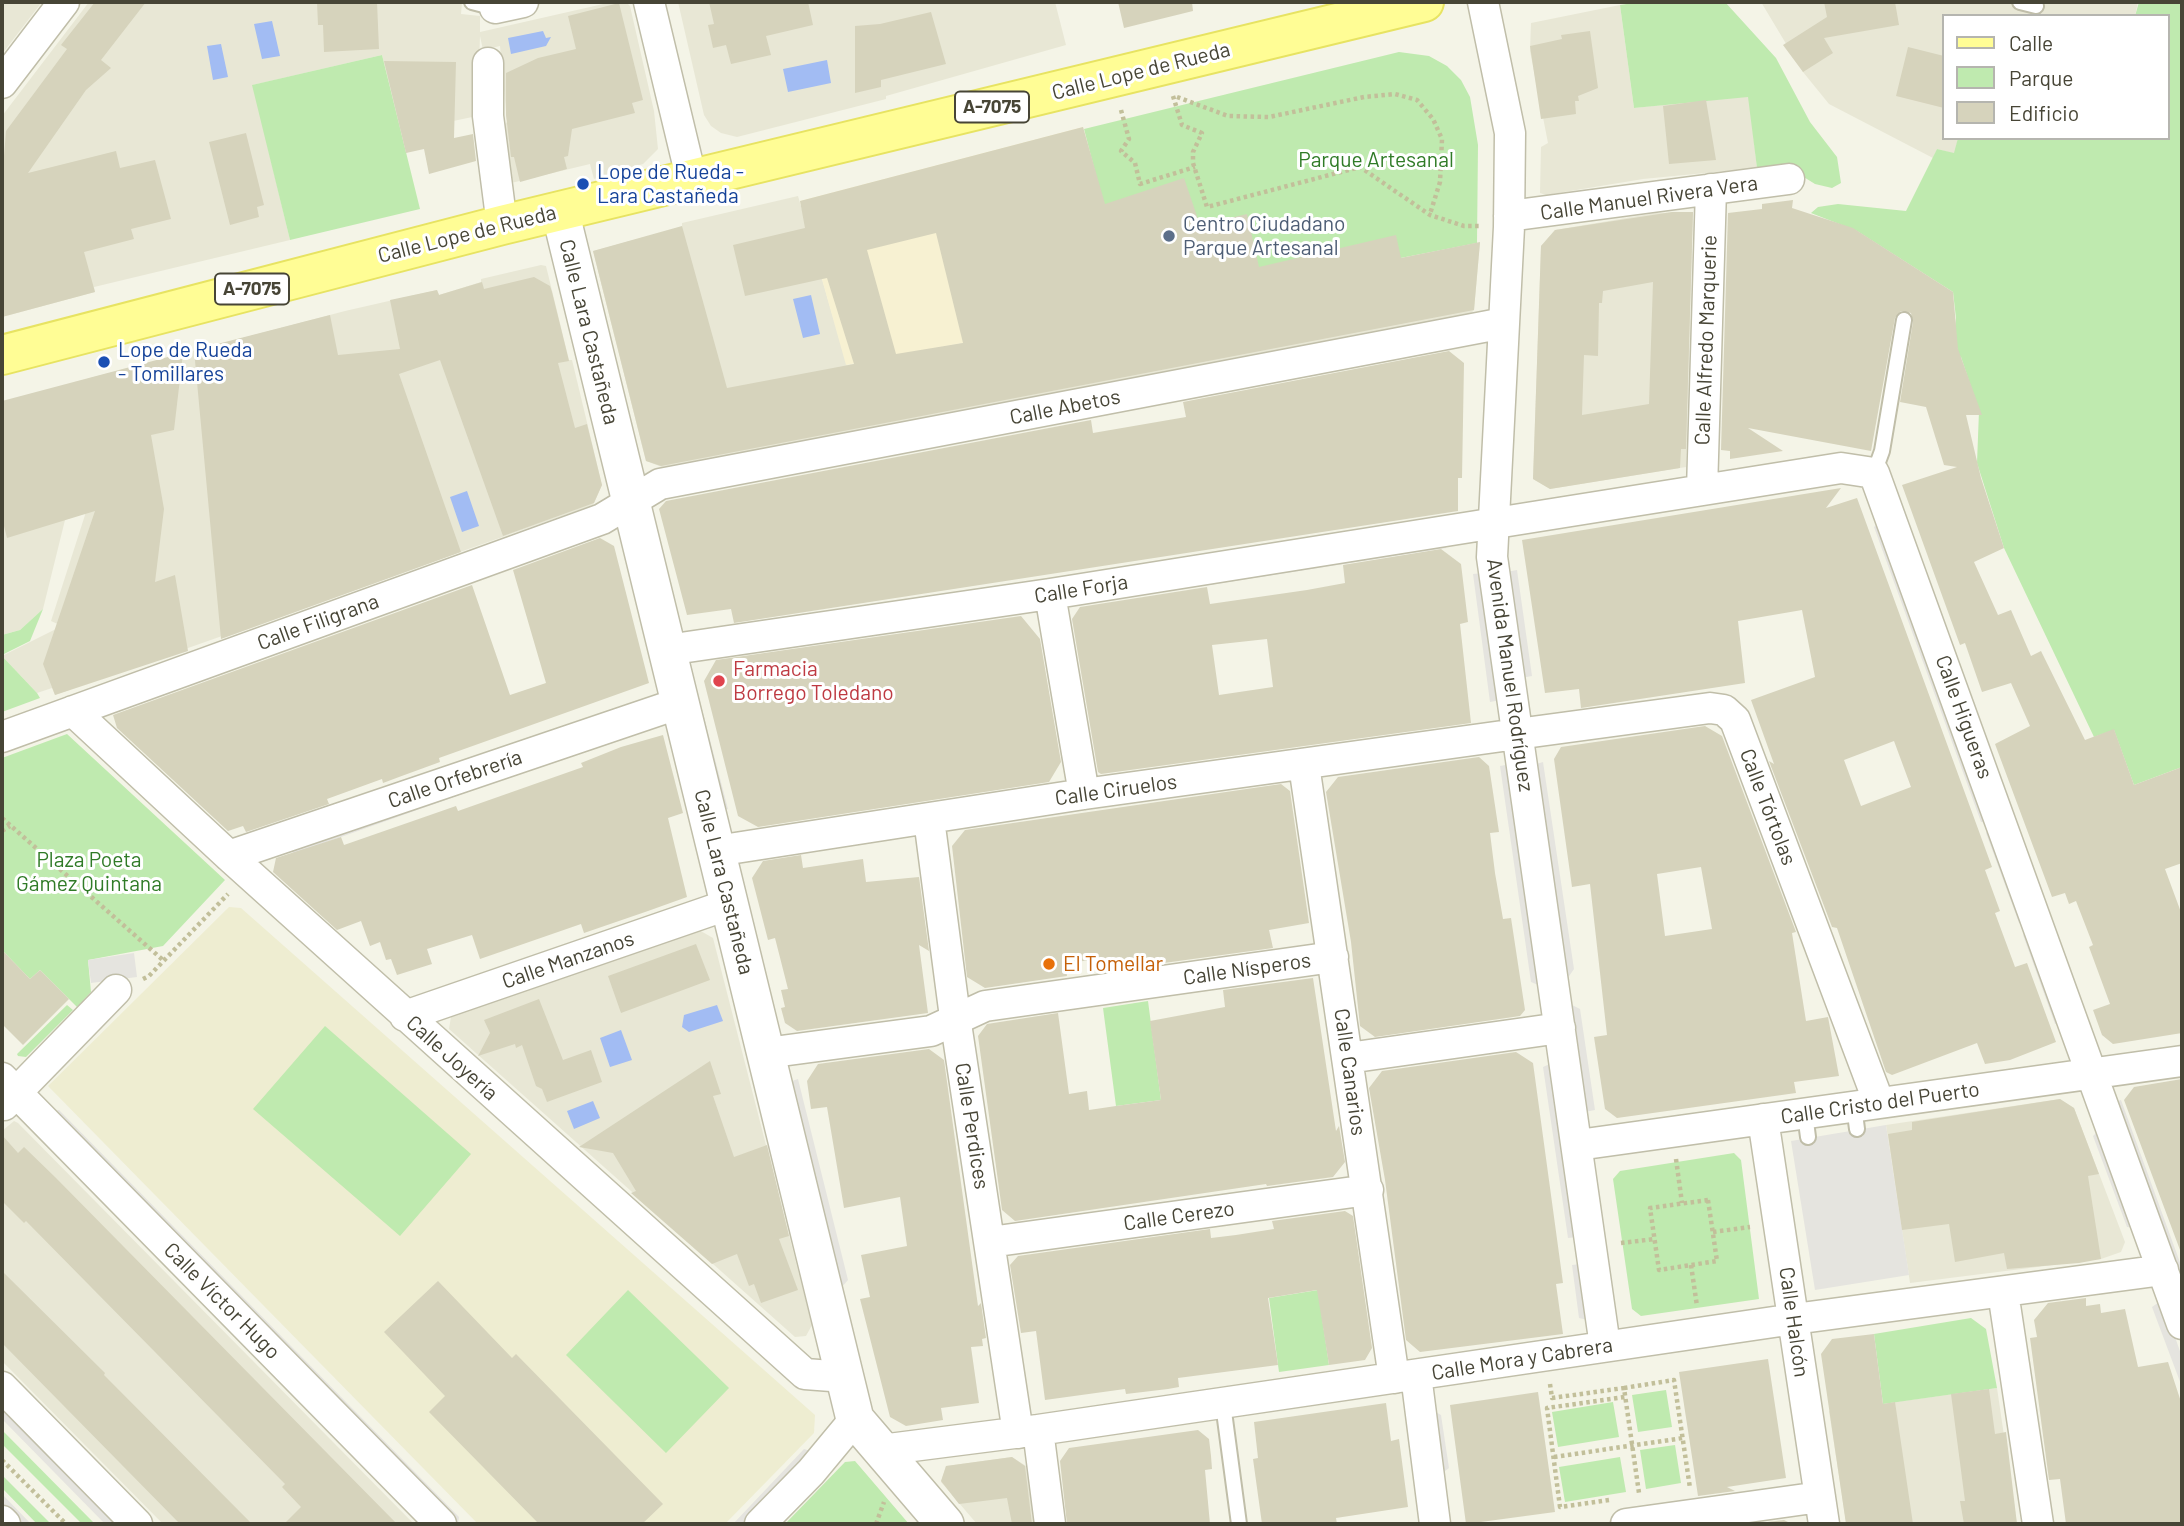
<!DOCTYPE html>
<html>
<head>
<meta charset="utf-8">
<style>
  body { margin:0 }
  #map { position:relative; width:2184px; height:1526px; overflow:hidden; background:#f4f4e7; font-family:Barlow,sans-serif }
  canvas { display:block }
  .frame { position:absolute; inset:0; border:4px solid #474536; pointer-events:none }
  .legend { position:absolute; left:1942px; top:14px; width:228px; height:126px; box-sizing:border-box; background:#fff; border:2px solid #b5b5af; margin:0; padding:9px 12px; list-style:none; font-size:21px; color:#474536 }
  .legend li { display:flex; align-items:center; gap:14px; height:35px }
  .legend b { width:35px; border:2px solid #b5b5af }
</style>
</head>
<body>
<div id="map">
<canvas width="2184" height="1526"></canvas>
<div class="frame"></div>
<ul class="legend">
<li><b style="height:9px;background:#fffd95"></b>Calle</li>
<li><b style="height:19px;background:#bfeaaf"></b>Parque</li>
<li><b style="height:19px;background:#d6d3bc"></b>Edificio</li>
</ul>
</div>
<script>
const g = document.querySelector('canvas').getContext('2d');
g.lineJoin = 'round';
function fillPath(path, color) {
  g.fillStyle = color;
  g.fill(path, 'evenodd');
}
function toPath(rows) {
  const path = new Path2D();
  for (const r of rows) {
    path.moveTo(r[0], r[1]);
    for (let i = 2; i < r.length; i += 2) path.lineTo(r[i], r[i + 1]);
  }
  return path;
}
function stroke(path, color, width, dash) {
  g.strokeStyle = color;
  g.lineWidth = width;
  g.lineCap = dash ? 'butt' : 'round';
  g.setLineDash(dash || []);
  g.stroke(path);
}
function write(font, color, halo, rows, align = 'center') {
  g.font = font + ' Barlow,sans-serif';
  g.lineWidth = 6;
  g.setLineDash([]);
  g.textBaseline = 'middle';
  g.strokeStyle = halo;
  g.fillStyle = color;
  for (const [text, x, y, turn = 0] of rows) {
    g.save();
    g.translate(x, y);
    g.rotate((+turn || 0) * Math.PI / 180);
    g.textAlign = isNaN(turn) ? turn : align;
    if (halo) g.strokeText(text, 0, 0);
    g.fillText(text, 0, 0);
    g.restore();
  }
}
fillPath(toPath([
  [2,2,42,2,2,54],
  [89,2,462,2,461,14,480,16,480,32,612,2,626,2,630,6,654,111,658,149,643,164,594,179,590,164,507,184,501,128,507,122,500,46,483,50,480,36,477,116,401,132,382,55,253,85,290,240,94,287,95,292,2,317,2,116],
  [678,2,1055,2,1066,45,886,96,886,99,737,137,721,133,711,126,704,115],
  [1761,2,2138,2,2135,16,1944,16,1944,138,1958,138,1955,154,1937,149,1933,158,1829,104,1803,72],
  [1620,5,1634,108,1749,96,1757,168,1643,179,1546,195,1540,193,1541,147,1548,143,1530,51,1531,23],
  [798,196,847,365,1480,243,1474,310,1466,319,662,467,646,461,593,251,682,227,682,223],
  [1693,212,1686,467,1550,489,1533,479,1541,246,1555,230,1656,213],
  [541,265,546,266,569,360,572,360,602,485,593,505,55,695,52,688,37,693,2,656,62,626,51,621,85,515,76,465,75,382,345,311,437,290,439,295,481,282,481,279],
  [60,462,65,520,43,609,20,630,2,635,2,480],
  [699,930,713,938,812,1325,806,1336,795,1337,449,1029,451,1017],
  [2060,1099,2074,1108,2125,1242,2121,1252,2101,1259,1910,1283,1886,1125],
  [14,1121,18,1123,414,1524,163,1524,2,1361,2,1131],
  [1997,1388,2017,1524,1843,1524,1846,1522,1829,1411],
  [1012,1457,1026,1466,1034,1524,977,1524,941,1482,946,1466]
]), '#e8e7d5');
fillPath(toPath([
  [1083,127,1131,311,846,365,800,201]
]), '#f7f1d2');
fillPath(toPath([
  [229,907,241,908,815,1415,814,1433,725,1524,478,1524,48,1086]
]), '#eeedd1');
fillPath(toPath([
  [1640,2,1725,2,1776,58,1810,122,1837,157,1841,183,1832,188,1815,184,1786,166,1757,168,1748,97,1634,108,1620,5],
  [2139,2,2182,2,2182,767,2134,785,2114,730,2094,737,2004,548,1977,463,1979,411,1961,357,1957,356,1958,348,1953,347,1956,318,1953,292,1857,231,1811,213,1818,207,1838,204,1906,211,1937,149,1954,153,1958,138,2168,138,2168,16,2135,16],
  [1399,52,1429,56,1447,66,1461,80,1470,97,1478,145,1477,243,1131,311,1084,129],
  [382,55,420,209,290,240,252,85],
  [43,609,30,641,2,655,2,635,20,630],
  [2,656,37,693,40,698,2,712],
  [67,734,225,880,163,946,88,960,91,992,77,1007,40,970,30,979,2,950,2,758],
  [1148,1001,1161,1100,1116,1106,1103,1008],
  [67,1005,73,1010,26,1057,18,1056,17,1054],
  [325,1026,471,1154,400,1236,253,1109],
  [1734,1153,1741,1160,1759,1299,1641,1316,1632,1309,1613,1179,1620,1171],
  [628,1290,729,1388,666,1453,566,1355],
  [1318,1290,1329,1365,1279,1372,1269,1298],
  [1971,1318,1986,1329,1997,1388,1883,1404,1874,1334],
  [1666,1390,1672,1427,1638,1432,1632,1395],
  [1613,1402,1619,1437,1558,1447,1552,1412],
  [2,1430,95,1524,82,1524,2,1444],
  [1675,1445,1681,1483,1646,1489,1640,1450],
  [1620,1457,1626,1492,1565,1502,1559,1467],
  [855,1461,909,1524,785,1524,845,1462],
  [2,1475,51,1524,37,1524,2,1488]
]), '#bfeaaf');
fillPath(toPath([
  [1884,519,1995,823,1981,822,1874,527],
  [1445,540,1446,548,1075,606,1074,598],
  [1517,570,1532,676,1521,678,1506,572],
  [1483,573,1501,700,1490,702,1473,574],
  [697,690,728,809,719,811,688,692],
  [643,730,293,854,290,846],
  [1543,762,1574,969,1565,982,1533,765],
  [1511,764,1543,987,1531,982,1500,766],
  [1995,825,2031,923,2019,923,1986,833],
  [2032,927,2068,1025,2055,1024,2023,935],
  [134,953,137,977,91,983,88,960],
  [1568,1003,1580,1009,1595,1110,1585,1112],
  [1554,1062,1577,1237,1568,1238,1543,1067],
  [798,1079,848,1280,841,1288,789,1082],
  [2121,1100,2182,1268,2182,1294,2112,1103],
  [59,1110,459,1517,458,1524,46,1112],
  [1886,1125,1909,1275,1815,1290,1791,1141],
  [2100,1129,2138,1228,2127,1227,2093,1136],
  [1581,1264,1588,1320,1579,1318,1572,1265],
  [2162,1300,2182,1357,2182,1387,2152,1307],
  [2,1405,120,1524,105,1524,2,1419],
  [1432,1410,1441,1415,1449,1468,1441,1474],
  [804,1449,814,1452,746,1524,733,1524],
  [2,1494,31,1524,19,1524,2,1507]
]), '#e5e4df');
fillPath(toPath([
  [272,21,280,56,262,59,254,24],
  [543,31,546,38,551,37,546,46,511,54,508,38],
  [221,44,228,77,213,80,207,46],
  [827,60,831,83,788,92,783,69],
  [811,295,820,334,803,338,793,299],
  [467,491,479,526,462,532,450,497],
  [717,1005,723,1021,689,1032,682,1027,684,1015],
  [621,1030,632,1060,610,1067,600,1038],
  [593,1101,600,1118,574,1129,567,1111]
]), '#a2bcf3');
fillPath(toPath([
  [95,2,146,2,101,60,111,68,86,90,28,173,116,151,120,168,155,160,171,219,131,229,134,239,84,252,95,292,2,317,2,156,4,156,6,131,67,49,61,45],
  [317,2,377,2,379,49,324,52,323,25,318,25],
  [709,2,808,2,813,25,766,36,771,55,731,64,726,45,713,48,708,25,714,24],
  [1118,2,1192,2,1193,11,1124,28],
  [1824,2,1895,2,1899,25,1824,38,1833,53,1803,72,1783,45,1827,17],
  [619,3,643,100,632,103,635,113,572,129,568,156,564,157,567,169,520,182,514,157,511,157,506,115,506,73,538,58,576,49,568,16],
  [931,12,946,64,881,80,881,87,855,93,855,26,880,24],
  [1590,31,1598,88,1578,96,1579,101,1575,101,1576,114,1541,119,1530,46,1562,39,1561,35],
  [1908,47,1944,56,1944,108,1896,96],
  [384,61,456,62,454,138,473,134,476,161,429,174,424,149,406,153],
  [1706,100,1716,160,1669,164,1663,106],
  [1083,127,1105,204,1184,178,1200,225,1247,214,1259,267,1396,235,1401,258,1480,242,1474,310,661,466,646,461,593,251,682,226,727,388,854,364,827,278,745,296,733,245,805,228,800,201],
  [936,233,963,343,896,354,867,250],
  [246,133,264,205,257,207,259,217,230,225,209,142],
  [1793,200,1792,208,1853,228,1953,292,1958,349,1982,415,1966,415,1981,478,2004,548,1974,562,1998,615,2011,610,2031,656,2041,651,2085,740,2114,729,2134,785,2182,767,2182,863,2165,869,2182,915,2182,1033,2113,1044,2102,1035,2093,1010,2110,1004,2089,947,2093,945,2076,901,2069,904,2065,893,2052,897,1995,744,2030,726,2011,683,1982,692,1965,643,1960,645,1902,485,1957,467,1944,465,1926,407,1900,402,1913,322,1911,313,1901,311,1895,318,1871,451,1748,428,1783,451,1730,459,1730,451,1721,450,1728,213,1762,209,1762,204],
  [1672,212,1693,212,1686,449,1681,449,1680,468,1550,489,1533,479,1541,246,1555,230],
  [1653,282,1649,404,1582,415,1584,355,1598,356,1599,303,1602,303,1603,291],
  [534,277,550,286,552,292,569,361,558,363,575,428,587,424,602,485,594,503,503,536,440,360,399,374,461,552,221,639,194,350,330,315,338,355,400,349,390,300,437,290,439,295,482,282,484,289],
  [1449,351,1464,363,1462,478,1458,478,1458,511,734,623,731,609,687,615,659,509,666,501,1091,420,1093,433,1186,417,1183,402],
  [183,353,174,430,151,435,164,509,155,582,175,575,188,651,55,695,43,664,95,511,7,538,2,518,2,401],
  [1841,488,1826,508,1857,498,1992,867,1985,870,2000,911,1995,913,2015,967,2027,963,2056,1042,2010,1060,1985,1064,1977,1043,1892,1075,1886,1072,1837,928,1832,927,1769,761,1774,764,1751,700,1815,677,1802,610,1738,621,1745,683,1581,708,1579,689,1545,693,1522,540],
  [1894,741,1911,787,1861,806,1844,760],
  [600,538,614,546,649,683,439,758,440,762,399,777,383,783,382,779,327,799,329,804,246,832,243,826,228,831,117,728,113,715,472,585,510,695,546,683,513,570],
  [1441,549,1461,564,1468,622,1460,624,1471,723,1101,774,1098,772,1072,619,1080,607,1207,587,1210,604,1307,590,1345,583,1343,565],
  [1267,639,1273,687,1219,695,1212,645],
  [1021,616,1040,639,1061,762,1049,782,758,827,738,816,704,681,716,660],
  [1705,726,1722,736,1796,932,1792,933,1806,1021,1828,1017,1839,1076,1794,1082,1796,1093,1617,1118,1605,1109,1594,1037,1607,1035,1590,884,1572,887,1554,759,1561,747],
  [1701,867,1712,929,1665,936,1657,874],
  [663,735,683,813,668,818,687,897,648,911,584,933,581,924,480,959,472,935,427,949,432,964,397,975,391,959,386,960,380,942,370,946,361,921,337,930,273,872,276,858,341,837,344,845,456,806,458,811,583,767,581,763,621,747],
  [1479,757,1489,766,1499,832,1490,833,1495,873,1503,919,1511,918,1525,1010,1520,1016,1375,1037,1360,1026,1351,942,1326,792,1338,777],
  [1281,784,1290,791,1309,923,1269,930,1273,948,1113,970,1111,958,1065,963,1067,976,985,988,967,977,952,846,965,830],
  [801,855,803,868,863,859,866,882,919,877,929,951,919,945,928,1013,797,1031,785,1023,781,1008,785,1007,781,990,788,989,775,938,768,940,752,878,763,861],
  [696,944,710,980,621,1013,608,976],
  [2,950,30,979,40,970,69,999,23,1045,2,1024],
  [1313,978,1336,1131,1339,1126,1345,1162,1333,1177,1267,1186,1266,1184,1015,1221,1002,1210,978,1036,987,1024,1058,1013,1069,1094,1087,1091,1089,1110,1116,1106,1161,1100,1150,1021,1225,1007,1223,990],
  [539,999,563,1060,591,1050,602,1082,547,1102,542,1089,536,1086,522,1045,516,1048,515,1044,478,1056,490,1033,484,1020],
  [929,1049,944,1060,978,1306,981,1303,986,1338,982,1339,983,1346,971,1347,979,1403,941,1408,943,1420,906,1426,890,1417,860,1299,870,1297,861,1255,907,1246,900,1197,844,1208,827,1107,811,1109,807,1081,818,1064],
  [1516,1052,1533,1063,1563,1283,1556,1284,1563,1334,1420,1352,1406,1340,1385,1180,1369,1088,1382,1071],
  [710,1061,721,1094,713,1096,734,1157,767,1145,789,1236,779,1239,798,1290,761,1303,754,1284,749,1286,737,1254,712,1264,631,1193,636,1191,613,1153,579,1147],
  [2182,1079,2182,1249,2180,1250,2124,1100,2134,1087],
  [2060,1099,2074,1108,2099,1174,2088,1176,2101,1259,2079,1263,2007,1269,2004,1253,1955,1262,1949,1224,1902,1230,1888,1134,1912,1130,1912,1122],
  [2,1135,18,1153,24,1147,55,1177,397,1524,284,1524,301,1507,282,1487,285,1484,26,1221,24,1223,2,1201],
  [1345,1211,1353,1216,1372,1348,1365,1360,1329,1365,1317,1290,1268,1298,1278,1365,1178,1378,1179,1387,1168,1389,1126,1394,1125,1389,1045,1400,1036,1331,1021,1333,1010,1265,1018,1256,1210,1229,1211,1238,1236,1235,1274,1229,1272,1221],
  [2,1271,105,1373,104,1375,252,1524,180,1524,2,1343],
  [438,1281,512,1358,516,1354,663,1504,642,1524,539,1524,429,1412,445,1396,384,1332],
  [2086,1298,2086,1306,2100,1304,2101,1313,2125,1309,2138,1367,2168,1362,2182,1405,2182,1524,2066,1524,2060,1479,2049,1480,2030,1338,2037,1337,2034,1320,2048,1303],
  [1874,1334,1883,1404,1895,1402,1913,1524,1846,1524,1821,1354,1832,1339],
  [1768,1359,1786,1478,1727,1487,1735,1491,1698,1496,1679,1372],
  [1989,1389,1995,1434,2006,1432,2017,1524,1964,1524,1960,1501,1965,1501,1951,1394],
  [1538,1392,1555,1512,1466,1524,1450,1405],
  [1386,1403,1391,1441,1399,1439,1408,1507,1336,1518,1337,1524,1262,1524,1253,1459,1258,1458,1254,1422],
  [1198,1430,1209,1439,1211,1456,1212,1469,1205,1470,1210,1524,1067,1524,1060,1461,1069,1448],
  [1012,1457,1025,1466,1032,1524,1012,1524,1007,1498,959,1504,941,1481,946,1466],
  [1784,1520,1792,1524,1751,1524]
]), '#d6d3bc');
const service = toPath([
  [472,2,495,8],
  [2020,2,2036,6],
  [1874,473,1882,451,1904,320],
  [1854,1106,1857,1129],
  [1805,1114,1808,1137],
  [1223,1404,1239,1524]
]);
const minor = toPath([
  [649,2,692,181],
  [1483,2,1510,133,1509,227,1492,557,1605,1346],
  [495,8,523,2],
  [488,63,488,116,502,225],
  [2,83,64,2],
  [1509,216,1789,179],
  [1702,490,1711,189],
  [1050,594,1084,794],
  [667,650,1050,594,1841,468,1874,473,2182,1324],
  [73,711,229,856,805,1374,845,1377],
  [2,737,602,519,660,484,1504,323],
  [1304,765,1394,1378],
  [929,819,955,1017,1018,1433],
  [716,851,1084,794,1517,734,1710,708,1724,710,1735,720,1879,1103],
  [229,856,680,703],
  [405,1016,730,904],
  [766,1053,931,1031,985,1006,1333,957],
  [1348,1058,1560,1028],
  [2,1078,441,1524],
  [4,1105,116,990],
  [1763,1119,1824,1524],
  [1578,1145,2182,1061],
  [990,1242,1368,1190],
  [2003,1292,2038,1524],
  [1416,1375,1435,1524],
  [2,1387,137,1524],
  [1038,1430,1050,1524],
  [881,1450,1038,1430,1794,1319,2163,1270],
  [2,1521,5,1524],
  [760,1524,811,1472,855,1419],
  [1626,1524,1820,1497]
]);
const tertiary = toPath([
  [560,211,855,1419,945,1524]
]);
const primary = toPath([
  [2,355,502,225,1424,2]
]);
stroke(service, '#c0bea9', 18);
stroke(minor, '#c0bea9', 33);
stroke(tertiary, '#c0bea9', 40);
stroke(primary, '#e7e362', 42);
stroke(toPath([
  [1173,96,1182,125,1202,133,1193,152,1193,163,1207,207,1360,167,1430,215,1464,226,1480,226],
  [1177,97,1228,116,1269,117,1364,97,1395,94,1417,100,1433,119,1442,139,1440,182,1430,214],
  [1121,110,1129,139,1121,151,1135,163,1140,184,1195,167],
  [2,818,164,961],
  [2,831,10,826],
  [143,979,149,976,228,894],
  [1676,1159,1682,1203],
  [1708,1200,1717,1261,1659,1270,1650,1208,1708,1200],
  [1713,1232,1750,1227],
  [1621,1243,1655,1239],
  [1691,1265,1697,1306],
  [1550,1384,1552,1398,1624,1388,1639,1493],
  [1624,1388,1674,1380,1690,1488],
  [1554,1457,1683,1438],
  [2,1460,66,1524],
  [1609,1500,1560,1507,1547,1408,1625,1397],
  [876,1524,884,1502]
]), '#c2bf9a', 4.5, [3.5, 3.5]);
stroke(service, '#fff', 14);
stroke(minor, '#fff', 30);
stroke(tertiary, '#fff', 37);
stroke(primary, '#fffd95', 38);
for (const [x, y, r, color] of [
  [583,184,7,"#1a4fb4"],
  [1169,236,7,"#5c6f8a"],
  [104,362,7,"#1a4fb4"],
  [719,681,7,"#e0444e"],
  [1049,964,7,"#e8710a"]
]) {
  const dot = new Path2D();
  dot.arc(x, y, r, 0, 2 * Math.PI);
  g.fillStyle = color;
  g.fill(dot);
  stroke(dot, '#fff', 2.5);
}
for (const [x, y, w] of [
  [992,107,74],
  [252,289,74]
]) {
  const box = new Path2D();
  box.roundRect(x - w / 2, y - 15.5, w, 31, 5);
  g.fillStyle = '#fff';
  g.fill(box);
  stroke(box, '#474536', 2);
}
write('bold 19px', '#474536', null, [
  ["A-7075",992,107],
  ["A-7075",252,289]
]);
write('21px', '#474536', '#fff', [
  ["Calle Lope de Rueda",1141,71,-14],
  ["Calle Manuel Rivera Vera",1649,198,-8],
  ["Calle Lope de Rueda",467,234,-14],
  ["Calle Lara Castañeda",589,332,76],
  ["Calle Alfredo Marquerie",1706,340,-88],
  ["Calle Abetos",1065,407,-11],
  ["Calle Forja",1081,589,-9],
  ["Calle Filigrana",318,622,-20],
  ["Avenida Manuel Rodríguez",1510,675,82],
  ["Calle Higueras",1964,717,70],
  ["Calle Orfebrería",455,779,-19],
  ["Calle Ciruelos",1116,790,-8],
  ["Calle Tórtolas",1768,807,69],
  ["Calle Lara Castañeda",724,882,76],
  ["Calle Manzanos",568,960,-19],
  ["Calle Nísperos",1247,969,-8],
  ["Calle Joyería",452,1058,42],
  ["Calle Canarios",1350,1072,82],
  ["Calle Cristo del Puerto",1880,1103,-8],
  ["Calle Perdices",972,1126,81],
  ["Calle Cerezo",1179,1216,-8],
  ["Calle Víctor Hugo",222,1301,45],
  ["Calle Halcón",1794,1322,82],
  ["Calle Mora y Cabrera",1522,1359,-9]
]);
write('21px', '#307b27', '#fff', [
  ["Parque Artesanal",1376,160],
  ["Plaza Poeta",89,860],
  ["Gámez Quintana",89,884]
]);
write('21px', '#164399', '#fff', [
  ["Lope de Rueda -",597,172],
  ["Lara Castañeda",597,196],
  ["Lope de Rueda",118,350],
  ["- Tomillares",118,374]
], 'left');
write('21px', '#4e5e75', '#fff', [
  ["Centro Ciudadano",1183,224],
  ["Parque Artesanal",1183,248]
], 'left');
write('21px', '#be3a42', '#fff', [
  ["Farmacia",733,669],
  ["Borrego Toledano",733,693]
], 'left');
write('21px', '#c56008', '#fff', [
  ["El Tomellar",1063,964]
], 'left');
</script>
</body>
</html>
